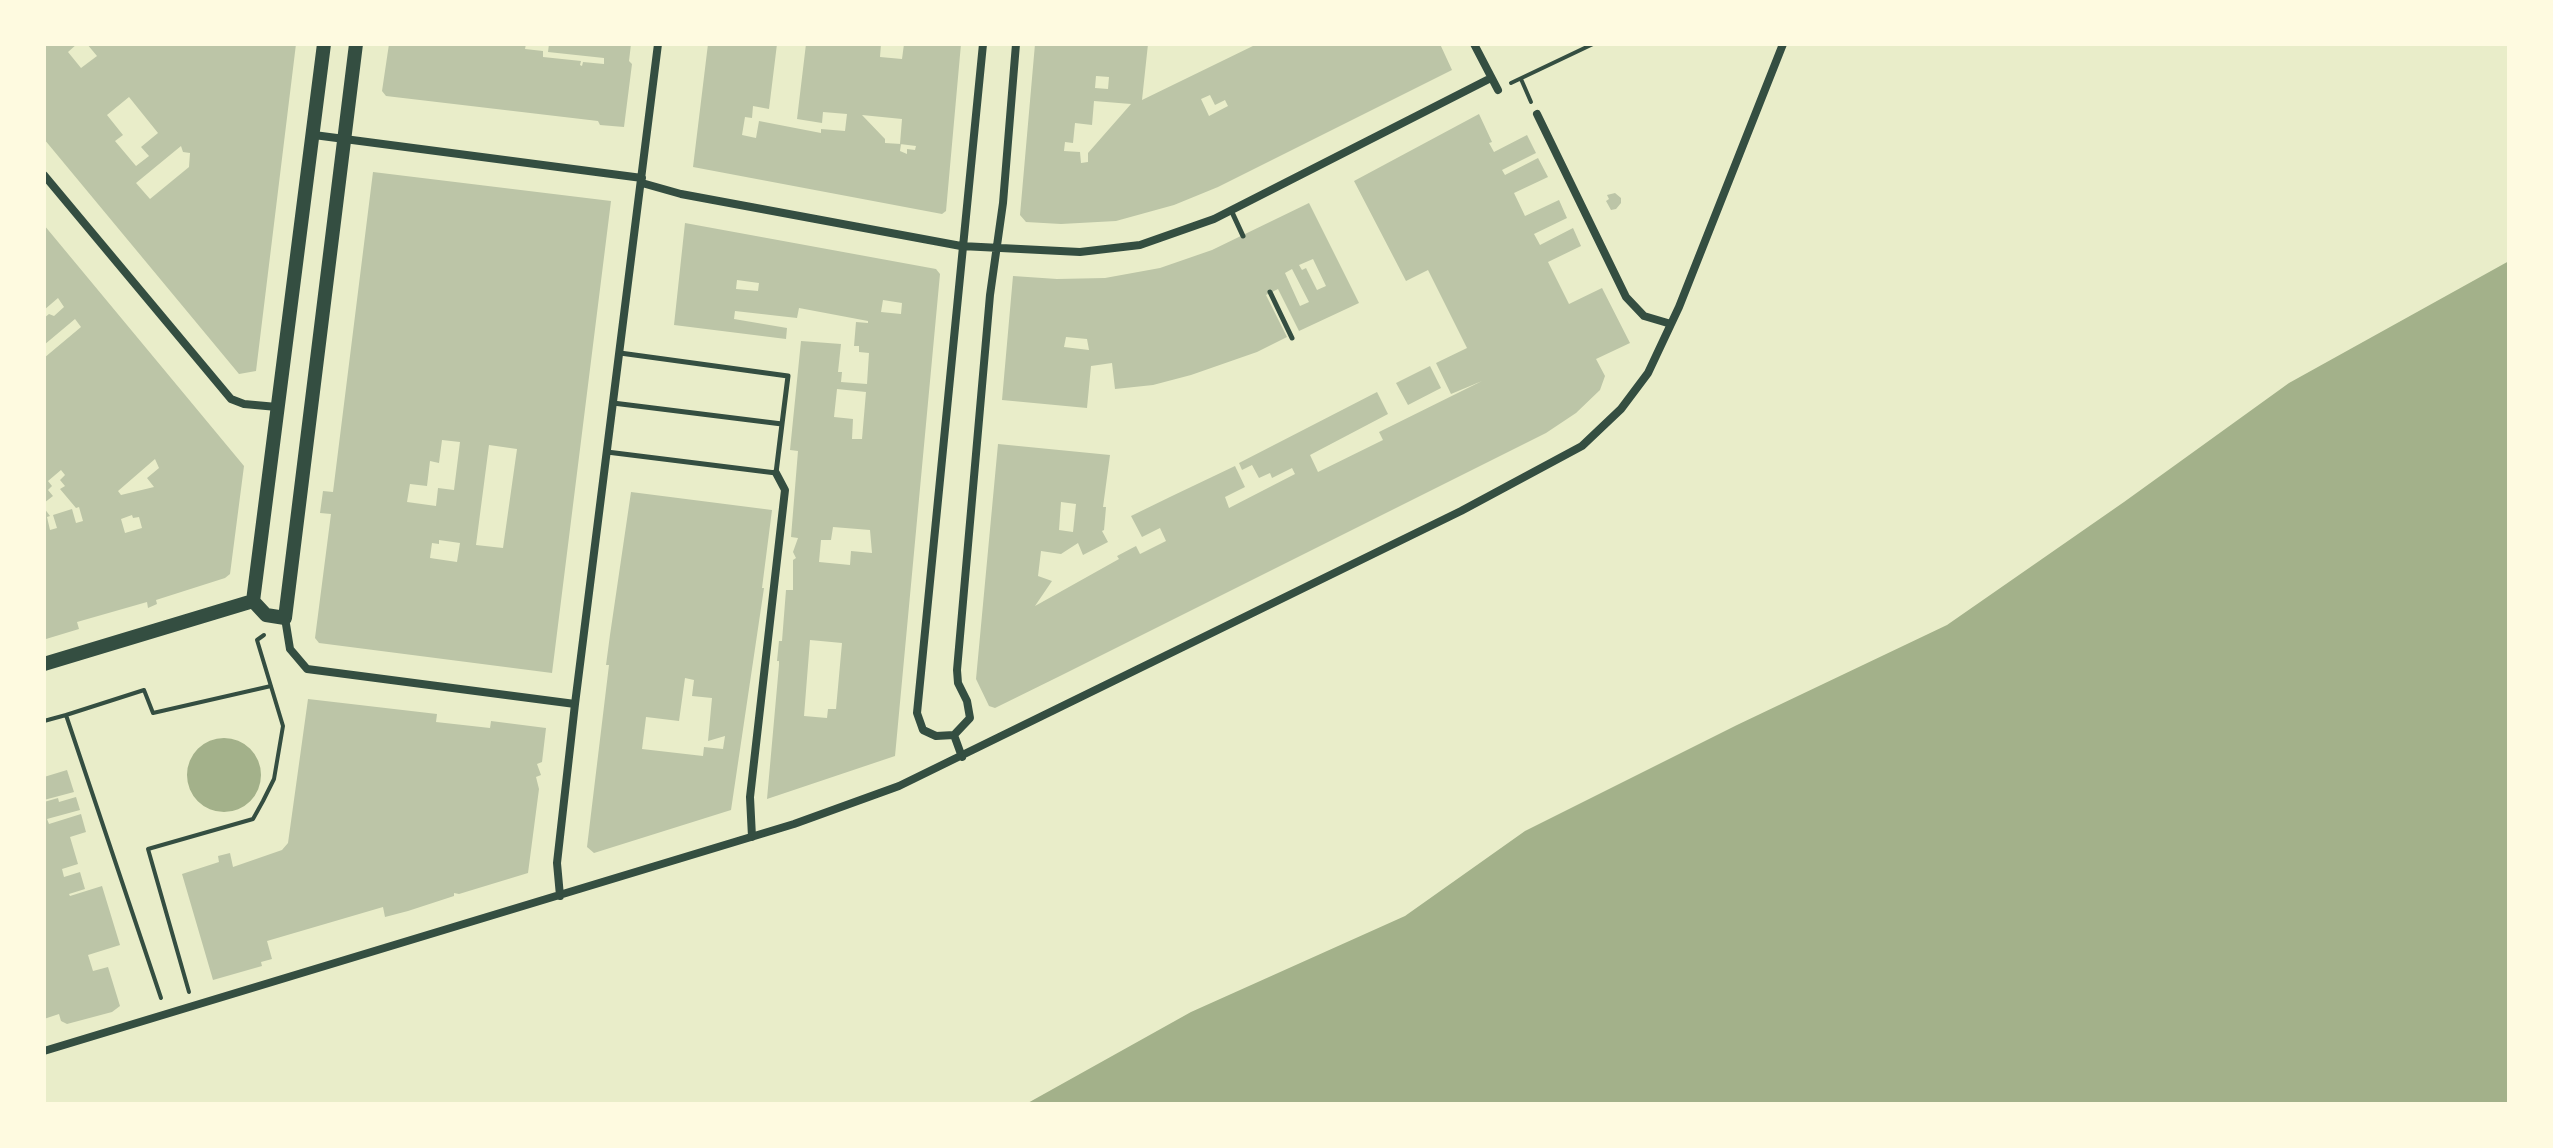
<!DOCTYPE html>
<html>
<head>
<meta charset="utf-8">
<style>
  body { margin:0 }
  #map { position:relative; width:2553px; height:1148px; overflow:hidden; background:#e9edc9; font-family:"Golos Text",sans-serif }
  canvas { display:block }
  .frame { position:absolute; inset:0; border:46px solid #fefae0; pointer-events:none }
</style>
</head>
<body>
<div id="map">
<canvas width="2553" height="1148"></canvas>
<div class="frame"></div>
</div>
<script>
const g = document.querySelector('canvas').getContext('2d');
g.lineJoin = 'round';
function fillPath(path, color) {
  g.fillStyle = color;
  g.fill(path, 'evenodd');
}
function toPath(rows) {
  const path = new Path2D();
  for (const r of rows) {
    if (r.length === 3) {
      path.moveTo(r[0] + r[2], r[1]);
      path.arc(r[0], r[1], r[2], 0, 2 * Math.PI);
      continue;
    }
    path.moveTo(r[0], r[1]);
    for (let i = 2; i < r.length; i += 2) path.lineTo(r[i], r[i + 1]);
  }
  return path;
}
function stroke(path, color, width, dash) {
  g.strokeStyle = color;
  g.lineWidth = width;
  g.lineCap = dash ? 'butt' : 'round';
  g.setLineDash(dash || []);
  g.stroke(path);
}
fillPath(toPath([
  [2509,261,2509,1104,1026,1104,1191,1012,1405,916,1525,831,1737,725,1947,625,2124,502,2289,383],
  [224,775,37]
]), '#a3b18a');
fillPath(toPath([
  [44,44,77,44,68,52,81,68,97,56,87,44,296,44,256,371,239,374,44,139],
  [129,97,158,133,141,147,149,156,136,166,115,141,123,135,107,115],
  [181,146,183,152,190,153,189,167,150,199,136,183],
  [389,44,526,44,525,49,543,51,543,57,581,61,580,65,582,66,583,62,604,64,604,58,548,52,549,44,631,44,629,61,632,64,624,127,600,125,598,121,386,96,382,91],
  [708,44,777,44,769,109,753,106,752,118,745,117,742,135,756,138,759,121,821,133,821,129,845,131,847,114,823,112,822,123,797,119,806,44,881,44,880,57,902,59,904,44,961,44,946,211,942,214,693,167],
  [862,115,902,119,900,144,916,146,915,150,907,149,907,154,900,151,901,144,885,143,885,139],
  [1035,44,1148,44,1142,100,1257,44,1440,44,1452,70,1218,187,1174,205,1116,221,1061,224,1026,222,1020,215],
  [1096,76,1109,77,1108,89,1095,88],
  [1210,95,1215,105,1225,100,1228,106,1209,116,1201,99],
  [1094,101,1131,104,1088,153,1088,162,1081,163,1080,152,1064,151,1065,142,1073,143,1075,123,1092,125],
  [1479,114,1492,142,1489,143,1494,152,1527,135,1536,153,1502,170,1505,175,1538,158,1548,177,1514,193,1525,216,1559,200,1567,218,1534,234,1540,245,1573,228,1581,246,1548,262,1569,304,1602,288,1630,343,1596,359,1605,376,1600,390,1576,413,1546,433,1062,675,995,708,989,706,976,679,998,444,1110,455,1103,507,1106,507,1104,530,1102,531,1108,542,1083,555,1078,543,1061,554,1041,551,1038,576,1052,581,1035,606,1119,559,1117,556,1136,546,1140,554,1166,541,1160,528,1142,537,1131,516,1172,496,1235,466,1245,487,1225,497,1229,508,1295,474,1292,468,1272,478,1270,473,1259,478,1252,465,1242,470,1239,463,1377,392,1388,414,1310,455,1318,472,1383,440,1379,432,1482,381,1451,394,1436,363,1467,348,1428,270,1406,281,1354,181],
  [1061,502,1076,504,1073,532,1059,530],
  [373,172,611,201,552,673,319,643,315,638,331,514,320,513,323,491,333,492],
  [442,440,460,442,454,490,438,488,436,506,407,502,410,484,427,486,430,461,439,463],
  [489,445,517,449,503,548,476,545],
  [439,540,460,543,457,562,430,558,432,543,439,544],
  [1615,193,1621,198,1621,203,1616,209,1611,210,1606,201,1609,199,1607,195],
  [1309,203,1359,303,1299,331,1278,289,1266,295,1287,337,1257,352,1191,375,1153,385,1115,389,1112,363,1091,366,1087,408,1002,400,1013,276,1057,279,1105,278,1160,268,1212,250],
  [1313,259,1326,286,1317,290,1306,268,1302,270,1299,265],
  [1292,269,1309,302,1300,306,1285,273],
  [1066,337,1087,339,1089,350,1064,347],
  [685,223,936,269,940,274,895,756,767,799,779,665,779,661,777,661,779,641,782,641,786,590,793,590,793,560,796,558,793,552,798,538,791,537,798,451,790,450,801,341,841,344,838,372,842,372,841,382,867,384,869,353,859,352,859,346,854,346,856,322,868,323,868,321,799,308,797,318,735,311,734,319,787,328,786,339,674,325],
  [737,280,759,283,758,291,736,289],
  [883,300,902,303,901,314,881,312],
  [837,389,866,392,862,439,852,439,853,419,834,417],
  [833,527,870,530,872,553,851,551,850,565,819,562,821,540,831,540],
  [810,640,842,643,836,709,828,709,827,718,804,716],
  [44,225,244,466,230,574,225,578,156,600,157,604,148,608,147,602,77,622,79,629,46,639,44,639,44,508,50,516,47,517,50,530,57,528,53,515,72,509,76,523,83,521,79,507,76,508,60,489,65,486,60,480,65,475,61,470,48,481,52,486,48,490,53,496,44,503,44,358,81,327,75,319,44,345,44,318,49,314,54,316,64,307,58,298,44,310],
  [155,459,159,468,147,478,154,487,121,495,118,491],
  [132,515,133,518,139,517,142,528,125,533,121,519],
  [1430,366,1441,388,1408,405,1396,383],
  [631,492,772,510,762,588,764,588,731,810,594,853,587,847,609,665,606,665,610,635],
  [685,678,694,680,692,696,712,698,708,741,725,736,723,749,704,747,703,756,642,749,646,717,679,721],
  [308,699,437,714,436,722,490,728,491,721,546,728,542,762,537,764,541,775,536,777,539,789,528,873,459,894,454,893,454,896,408,911,385,917,383,907,267,941,272,959,261,962,262,966,213,980,182,874,219,862,218,856,230,853,233,867,282,850,288,843],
  [67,770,74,792,44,800,44,777],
  [76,797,80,810,47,819,49,824,81,814,86,832,70,837,78,864,62,869,64,877,80,872,85,889,69,894,70,896,102,886,120,945,88,955,93,971,108,967,120,1006,112,1012,67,1024,61,1021,59,1014,44,1019,44,802,58,798,59,802]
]), '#bcc5a7');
stroke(toPath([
  [1521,79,1531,102],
  [1511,83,1593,44],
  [66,715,144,690,153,713,271,686],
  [44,721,66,715,161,998],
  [189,992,148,849,253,819,263,801,274,779,283,726,257,640,264,635]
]), '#344e41', 4);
stroke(toPath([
  [1231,210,1243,236],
  [1270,292,1292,338],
  [613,403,782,424],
  [607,452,776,473,782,424,788,376,620,353]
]), '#344e41', 5);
stroke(toPath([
  [1474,44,1498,90],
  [1537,114,1626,297,1644,316,1671,324],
  [314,135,642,178],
  [44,175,231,399,244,404,277,407],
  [642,183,681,194,961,246,1080,252,1140,245,1214,219,1491,78],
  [285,618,290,649,307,669,575,704],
  [954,735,970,718,967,701,958,683,957,670,990,295,1003,203,1016,44],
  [962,757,954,735,936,736,923,730,917,713,983,44],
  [752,837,750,797,785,490,776,473],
  [560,896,557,863,575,704,658,44],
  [44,1051,794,824,899,786,1461,511,1582,446,1621,409,1648,373,1679,307,1783,44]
]), '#344e41', 8);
stroke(toPath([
  [324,44,253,601,266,615,285,618,356,44],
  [44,664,253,601]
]), '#344e41', 14);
</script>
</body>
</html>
